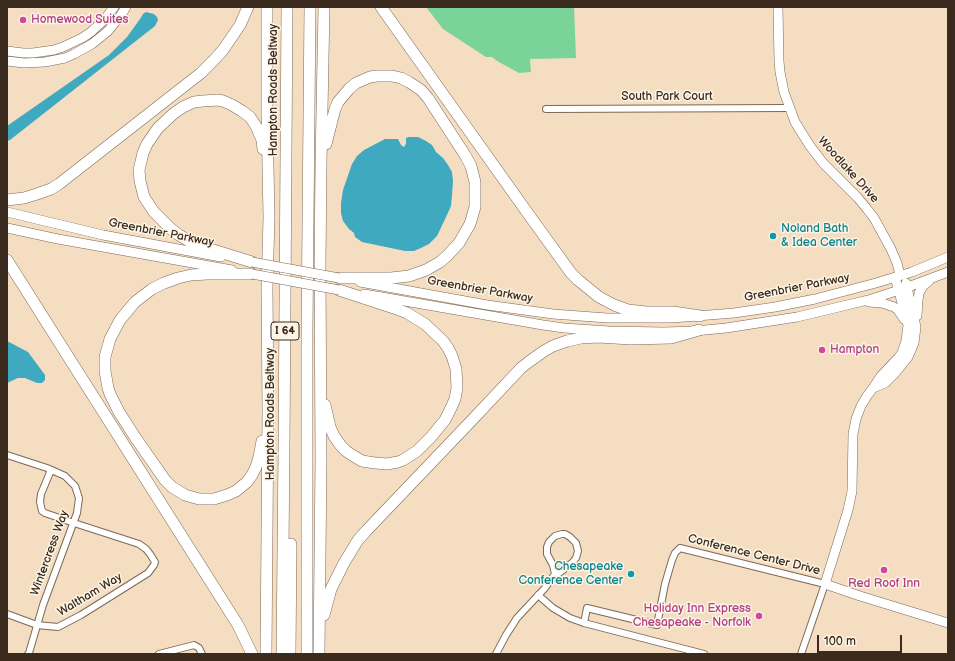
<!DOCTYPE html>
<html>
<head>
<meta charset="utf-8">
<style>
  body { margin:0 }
  #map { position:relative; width:955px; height:661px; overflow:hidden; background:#f4ddc1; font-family:"Balsamiq Sans",sans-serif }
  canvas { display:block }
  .frame { position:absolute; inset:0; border:8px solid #3b2a1e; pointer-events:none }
  .scale { position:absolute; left:817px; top:635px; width:85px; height:18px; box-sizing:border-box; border:2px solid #3b2a1e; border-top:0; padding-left:5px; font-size:12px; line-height:14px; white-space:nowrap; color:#3b2a1e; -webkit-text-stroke:3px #fcf5e5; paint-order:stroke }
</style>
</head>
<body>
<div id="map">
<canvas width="955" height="661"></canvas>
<div class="frame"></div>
<div class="scale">100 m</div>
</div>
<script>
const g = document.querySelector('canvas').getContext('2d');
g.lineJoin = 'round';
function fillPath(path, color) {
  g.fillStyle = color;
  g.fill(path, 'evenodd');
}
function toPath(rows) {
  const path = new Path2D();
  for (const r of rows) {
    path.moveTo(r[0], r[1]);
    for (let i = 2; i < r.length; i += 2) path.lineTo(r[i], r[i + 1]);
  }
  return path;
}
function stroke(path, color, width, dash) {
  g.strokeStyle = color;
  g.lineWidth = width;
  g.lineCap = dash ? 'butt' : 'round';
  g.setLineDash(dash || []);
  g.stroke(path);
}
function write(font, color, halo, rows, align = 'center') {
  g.font = font + ' "Balsamiq Sans",sans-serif';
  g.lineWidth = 3;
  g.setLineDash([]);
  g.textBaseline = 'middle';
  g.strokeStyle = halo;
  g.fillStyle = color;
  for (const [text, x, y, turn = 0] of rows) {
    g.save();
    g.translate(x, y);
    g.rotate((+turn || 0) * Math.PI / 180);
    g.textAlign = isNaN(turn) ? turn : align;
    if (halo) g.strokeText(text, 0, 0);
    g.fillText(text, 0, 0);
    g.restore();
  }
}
fillPath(toPath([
  [426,7,574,7,576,58,530,59,531,72,519,73,497,61,492,57,486,57,443,29]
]), '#7ad49a');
fillPath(toPath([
  [146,12,154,14,157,17,158,20,155,26,10,140,7,141,7,126,109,55,127,37,140,19,143,14],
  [409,137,418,137,426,141,432,145,436,152,443,158,448,165,452,172,453,181,452,195,451,206,446,217,437,236,429,244,421,248,414,251,405,251,362,242,355,237,354,233,349,229,343,221,341,213,341,203,343,190,352,164,357,156,364,150,385,139,398,139,401,145,404,147,406,144,406,138],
  [7,341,28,352,45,375,45,380,42,383,37,383,25,378,18,378,7,383]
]), '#3fa9bf');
const street = toPath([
  [546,109,789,108],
  [7,455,47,468,65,476,75,486,79,498,77,513,43,605,29,653,28,654],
  [538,595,553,608,570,618,584,623,704,654],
  [7,614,37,625,58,627,81,615,148,573,154,565,155,562,150,554,146,549,139,544,74,523,45,513,42,511,40,502,41,494,51,470],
  [584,623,587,608,657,625,665,584,672,560,675,553,680,548,825,584,801,654],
  [159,654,194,645,199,648,202,654],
  [496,654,506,635,517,618,545,588,555,574,559,573,572,563,576,558,578,551,576,543,570,537,565,534,562,534,555,536,549,542,547,547,547,554,553,565,555,574]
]);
const secondary = toPath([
  [778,7,779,61,780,72,784,92,795,122,810,146,823,163,858,198,867,209,874,218,891,249,897,263,900,275],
  [7,51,23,53,33,53,54,50,63,47,82,38,91,32,105,19,114,7],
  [7,61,24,63,45,62,65,58,74,54,92,44,108,31,121,15,126,7],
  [7,212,103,235,221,257],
  [7,228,58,239,232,270],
  [895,277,908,325,906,341,902,353,898,358,881,376,873,388,867,396,861,406,856,419,853,434,852,491,848,510,825,584,860,596,948,623],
  [360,282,487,305,553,314,607,318,672,318,734,313,775,307,815,299,876,283,912,272,948,257],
  [364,294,543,325,564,328,609,331,664,332,695,331,726,328,797,317,843,306,872,299,908,287,948,272],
  [869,302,882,303,894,307,898,310,904,319],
  [917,316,918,300,919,293,923,286,929,281],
  [873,388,885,383,896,372,908,357,914,343,916,327,906,283]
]);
const highway = toPath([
  [381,7,529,215,571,273,578,280,599,297,614,305,628,310,646,312,673,312,700,316],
  [326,144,335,109,338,102,349,89,356,83,370,77,377,76,392,76,401,78,409,82,421,90,428,98,465,155,471,166,475,182,475,207,470,224,459,243,447,256,440,262,426,270,409,276,391,278,339,278],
  [7,200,24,198,37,194,51,189,59,184,201,73,213,61,223,50,240,25,248,7],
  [7,260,238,625,252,654],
  [252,262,194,244,179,235,171,229,154,212,144,197,140,181,139,170,143,153,147,144,158,128,173,114,183,107,194,102,203,101,218,100,223,101,232,105,242,111,250,117,256,126,262,140,263,149],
  [252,274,207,274,191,275,178,278,164,283,152,289,135,302,120,320,110,339,105,357,105,371,108,388,110,394,119,412,135,437,165,480,172,487,185,495,199,499,214,499,227,495,236,491,247,482,252,475,256,467,259,457,262,441],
  [325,405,330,427,334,436,341,446,346,451,352,455,362,461,375,463,387,464,398,462,403,460,417,451,431,437,445,420,451,408,455,399,457,388,456,369,452,356,448,348,443,341,425,324,407,313,397,309,339,290],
  [324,615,331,589,344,563,358,540,367,530,473,419,521,368,530,361,544,351,553,346,567,341,581,338,598,337,631,339,671,338,699,330],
  [266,654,268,411,267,289,269,218,267,114,267,7],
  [282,654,284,448,287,7],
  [290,654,291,544],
  [307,654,307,330,310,7],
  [319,654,321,460,320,265,321,164,324,7]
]);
stroke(street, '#7c6957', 8);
stroke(secondary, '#7c6957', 10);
stroke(highway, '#7c6957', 12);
stroke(street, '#fff', 6);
stroke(secondary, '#fff', 9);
stroke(highway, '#fff', 11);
const secondaryBridge = toPath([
  [252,262,339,278],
  [252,274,339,290]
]);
stroke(secondaryBridge, '#7c6957', 10, []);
stroke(secondaryBridge, '#fff', 9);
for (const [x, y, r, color] of [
  [23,20,4,"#d1479c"],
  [773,236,4,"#0f9aa8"],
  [822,350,4,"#d1479c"],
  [884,570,4,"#d1479c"],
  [631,574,4,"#0f9aa8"],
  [759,616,4,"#d1479c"]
]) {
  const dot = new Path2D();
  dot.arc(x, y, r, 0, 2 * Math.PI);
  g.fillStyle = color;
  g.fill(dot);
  stroke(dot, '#fcf5e5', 1.5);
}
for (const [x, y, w] of [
  [285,331,28]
]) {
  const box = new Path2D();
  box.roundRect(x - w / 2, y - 9, w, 18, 3);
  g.fillStyle = '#fcf5e5';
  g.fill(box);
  stroke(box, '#3b2a1e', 1);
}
write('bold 11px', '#3b2a1e', null, [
  ["I 64",285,331]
]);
write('12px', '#b23c85', '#fcf5e5', [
  ["Homewood Suites",31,20],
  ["Hampton",830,350],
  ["Red Roof Inn",884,584,"center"],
  ["Holiday Inn Express",751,609,"right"],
  ["Chesapeake - Norfolk",751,623,"right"]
], 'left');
write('12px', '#3b2a1e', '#fcf5e5', [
  ["Hampton Roads Beltway",274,90,-90],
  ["South Park Court",667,97],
  ["Woodlake Drive",848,170,48],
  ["Greenbrier Parkway",161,233,11],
  ["Greenbrier Parkway",797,288,-11],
  ["Greenbrier Parkway",480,290,10],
  ["Hampton Roads Beltway",271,414,-90],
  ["Wintercress Way",50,553,-70],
  ["Conference Center Drive",754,555,14],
  ["Waltham Way",90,595,-31]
]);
write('12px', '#0d838f', '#fcf5e5', [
  ["Noland Bath",781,229],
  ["& Idea Center",781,243],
  ["Chesapeake",623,567,"right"],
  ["Conference Center",623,581,"right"]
], 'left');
</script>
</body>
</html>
